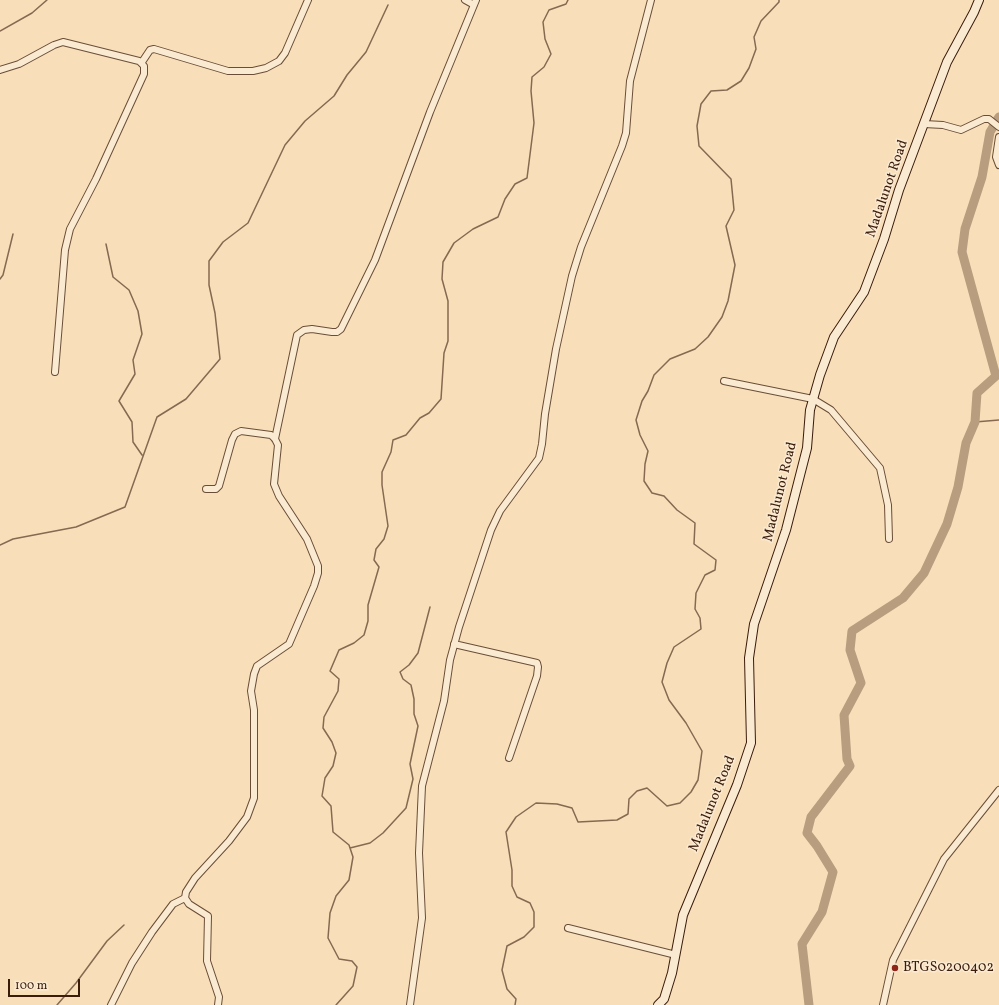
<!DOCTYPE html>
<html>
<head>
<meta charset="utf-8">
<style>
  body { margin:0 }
  #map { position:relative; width:999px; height:1005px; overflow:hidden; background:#f8dfb9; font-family:Vollkorn,serif }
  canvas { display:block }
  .scale { position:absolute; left:8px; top:979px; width:72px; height:18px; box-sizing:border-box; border:2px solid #3b1c0b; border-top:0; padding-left:5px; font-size:12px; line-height:14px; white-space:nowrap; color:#3b1c0b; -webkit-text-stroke:3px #faead2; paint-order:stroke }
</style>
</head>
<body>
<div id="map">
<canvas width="999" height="1005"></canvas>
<div class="scale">100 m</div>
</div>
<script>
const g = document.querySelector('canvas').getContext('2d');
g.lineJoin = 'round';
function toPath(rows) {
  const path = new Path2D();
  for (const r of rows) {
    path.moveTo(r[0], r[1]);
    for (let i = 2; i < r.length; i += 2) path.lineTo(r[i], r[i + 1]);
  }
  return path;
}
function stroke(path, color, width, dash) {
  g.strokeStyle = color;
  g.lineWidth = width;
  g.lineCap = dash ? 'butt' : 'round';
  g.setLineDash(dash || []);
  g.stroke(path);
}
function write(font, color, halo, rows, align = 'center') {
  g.font = font + ' Vollkorn,serif';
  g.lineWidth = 3;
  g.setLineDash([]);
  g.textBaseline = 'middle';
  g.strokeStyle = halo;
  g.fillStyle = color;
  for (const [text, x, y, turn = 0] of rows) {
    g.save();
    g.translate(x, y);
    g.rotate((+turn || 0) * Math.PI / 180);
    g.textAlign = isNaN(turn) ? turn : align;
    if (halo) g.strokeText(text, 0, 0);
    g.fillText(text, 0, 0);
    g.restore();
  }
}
stroke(toPath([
  [0,31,32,13,47,0],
  [106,244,113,277,129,290,138,311,142,334,133,360,135,374,119,401,132,422,133,442,142,455],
  [0,279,3,275,13,234],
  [975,422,999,420],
  [0,545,13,539,76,527,125,507,157,417,186,399,220,359,215,313,209,285,209,261,223,242,248,223,285,145,305,121,334,96,347,75,366,52,388,5],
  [350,848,370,843,383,833,406,808,413,779,410,764,418,726,414,714,414,699,411,685,403,679,400,672,409,665,418,653,430,607],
  [57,1005,76,983,107,941,124,925],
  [336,1005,353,986,357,967,352,961,339,959,328,938,330,913,336,896,349,880,353,857,349,845,333,832,331,806,322,796,325,778,333,766,336,753,332,742,323,728,324,717,338,691,339,679,330,671,339,650,354,643,364,635,368,621,368,605,379,567,374,560,376,549,384,539,388,526,382,485,382,472,391,452,393,440,406,435,420,418,429,413,441,399,444,353,448,341,448,301,442,279,443,262,454,243,473,229,498,217,505,199,515,184,527,178,534,123,531,91,532,77,544,67,551,54,545,39,543,22,549,10,566,4,568,0],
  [515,1005,516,999,507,989,502,970,507,946,524,937,534,927,534,912,530,903,517,897,512,886,512,870,506,832,516,817,536,803,557,804,572,808,578,822,617,820,628,814,629,799,637,791,647,788,667,806,680,803,691,792,698,780,702,751,686,723,669,700,662,682,667,663,674,647,701,629,700,618,695,609,696,593,705,575,715,570,716,560,694,544,695,523,677,510,664,496,652,493,644,481,645,464,648,451,640,435,636,420,642,401,648,391,654,375,670,359,695,349,708,337,722,317,728,301,735,265,726,226,734,210,731,179,699,146,697,126,701,104,711,91,727,90,741,81,749,68,756,49,754,37,761,21,779,2,779,0]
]), '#866950', 1.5);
stroke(toPath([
  [997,120,999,117],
  [809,1005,802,944,822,912,833,872,817,846,807,833,811,817,850,766,847,759,844,715,861,683,850,650,852,631,903,598,924,573,947,524,958,487,966,443,975,422,977,393,996,376,962,252,965,229,982,177,990,132,993,127]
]), '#b89d7e', 9);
const street = toPath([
  [465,0,474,5],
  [142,62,150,50,154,49,228,71,253,71,266,68,279,61,285,53,308,0],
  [0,70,19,64,54,45,63,42,139,61,144,66,144,74,96,179,70,229,65,250,55,372],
  [924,124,943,125,961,130,984,119,989,119,999,127],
  [999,137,996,157,999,165],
  [724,381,813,399,831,410,880,468,888,505,889,539],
  [275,439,297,335,304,330,312,329,332,332,337,332,341,329,375,260,430,112,476,0],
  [206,489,216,489,219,486,232,440,235,434,241,431,271,435,275,439,278,445,274,484,279,496,307,539,318,566,318,573,314,586,289,644,257,666,254,674,251,691,254,710,254,798,247,817,229,841,195,878,186,892,185,898,189,904,208,916,207,961,219,997,218,1005],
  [454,644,537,663,538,667,537,676,509,758],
  [568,928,676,955],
  [111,1005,132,963,152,932,173,904,185,898],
  [410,1005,422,918,419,853,422,786,444,701,450,660,459,627,491,530,500,511,539,458,542,444,545,414,556,349,572,276,581,247,622,146,626,133,630,81,651,0],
  [883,1005,893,960,944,859,999,790]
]);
const secondary = toPath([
  [658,1005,664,999,672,973,683,915,737,785,751,743,749,658,754,624,786,530,807,448,810,410,820,375,834,337,864,292,884,239,899,190,947,62,974,12,979,0]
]);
stroke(street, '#6a4d36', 8);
stroke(secondary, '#3b1c0b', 10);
stroke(street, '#faead2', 6);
stroke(secondary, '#faead2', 8);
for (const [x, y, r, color] of [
  [895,968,4,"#8f2418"]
]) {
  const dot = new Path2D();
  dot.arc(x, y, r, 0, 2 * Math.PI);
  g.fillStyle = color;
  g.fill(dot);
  stroke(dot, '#faead2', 1.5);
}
write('14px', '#3b1c0b', '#faead2', [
  ["Madalunot Road",888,189,-71],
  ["Madalunot Road",781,492,-76],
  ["Madalunot Road",713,804,-68]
]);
write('14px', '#3b1c0b', '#faead2', [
  ["BTGS0200402",903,968]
], 'left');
</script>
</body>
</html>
